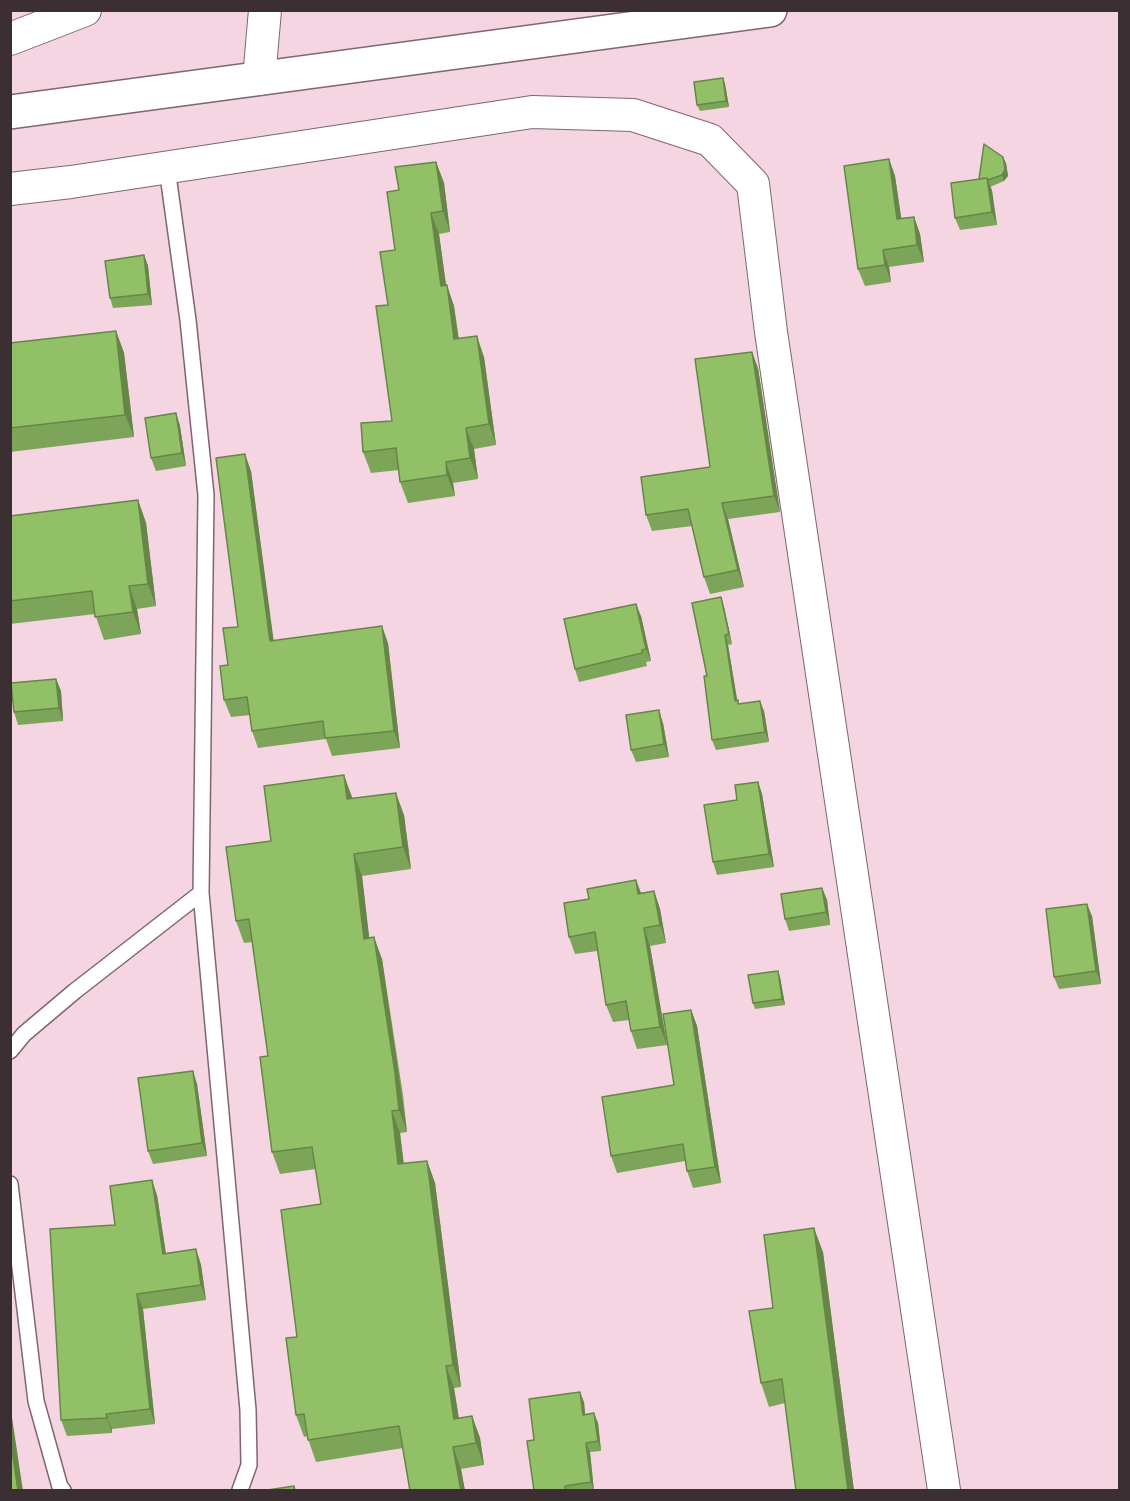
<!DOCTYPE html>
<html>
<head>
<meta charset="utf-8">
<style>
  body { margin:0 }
  #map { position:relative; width:1130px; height:1501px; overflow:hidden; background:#f4d5e1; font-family:"IBM Plex Sans",sans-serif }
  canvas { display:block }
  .frame { position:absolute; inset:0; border:12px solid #3c2f34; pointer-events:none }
</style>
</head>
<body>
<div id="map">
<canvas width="1130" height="1501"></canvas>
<div class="frame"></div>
</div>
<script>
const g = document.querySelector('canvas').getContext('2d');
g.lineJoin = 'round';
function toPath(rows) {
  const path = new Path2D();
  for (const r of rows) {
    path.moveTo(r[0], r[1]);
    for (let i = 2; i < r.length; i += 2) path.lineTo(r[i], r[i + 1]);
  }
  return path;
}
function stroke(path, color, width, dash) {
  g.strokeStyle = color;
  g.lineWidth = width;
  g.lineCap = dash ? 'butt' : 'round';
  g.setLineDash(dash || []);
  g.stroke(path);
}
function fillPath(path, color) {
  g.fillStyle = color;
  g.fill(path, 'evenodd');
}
const service = toPath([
  [167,168,188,320,206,495,201,893,248,1410,249,1465,240,1490],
  [10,1051,24,1034,75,991,201,893],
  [10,1184,36,1401,60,1487,63,1490]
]);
const minor = toPath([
  [10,39,85,10],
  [259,79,265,10],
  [10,189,71,182,532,112,633,115,710,140,753,184,771,332,944,1490]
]);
const tertiary = toPath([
  [10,112,770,10]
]);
stroke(service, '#806570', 18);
stroke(minor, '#806570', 34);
stroke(tertiary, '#806570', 36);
stroke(service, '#fff', 15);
stroke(minor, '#fff', 32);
stroke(tertiary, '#fff', 33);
fillPath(toPath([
  [723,78,725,84,729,107,700,111,697,105],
  [889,159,895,176,901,219,914,217,920,234,924,262,889,267,891,282,865,286,858,269],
  [436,162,444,183,450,232,439,234,446,285,454,306,459,339,484,357,496,445,474,449,478,479,453,483,455,496,408,503,400,482,399,470,371,473,363,452,392,421,388,305,395,250,399,190],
  [1006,163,1008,176,1004,181,990,187,997,225,960,230,955,218,979,179],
  [144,255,148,266,152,305,113,308,110,298],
  [116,331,124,353,134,437,10,452,10,343],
  [758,368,780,512,728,519,744,587,710,594,704,577,692,526,652,531,646,515,710,467],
  [176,413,180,426,186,466,156,471,151,458],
  [251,471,273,640,388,643,400,748,332,756,326,739,258,748,252,731,250,715,231,717,224,700,238,627],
  [138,500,146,523,156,606,137,609,141,634,104,640,95,614,10,624,10,516],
  [724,607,732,644,728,645,737,700,739,704,764,711,769,742,716,750,712,740,707,676],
  [641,616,651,661,646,662,647,666,579,682,575,669],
  [56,679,61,691,63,721,18,725,14,712],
  [663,723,669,757,636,762,631,750],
  [758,782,762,794,774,867,717,875,713,862,737,800],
  [352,798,404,815,411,869,362,876,369,938,382,959,403,1095,407,1132,400,1133,404,1164,427,1161,435,1183,461,1387,454,1388,459,1418,472,1416,480,1438,484,1465,461,1469,465,1491,410,1491,403,1448,316,1462,307,1436,304,1437,296,1415,297,1337,321,1204,316,1169,280,1174,272,1152,268,1056,252,942,244,943,236,921,271,841],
  [822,888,827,900,830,925,789,931,785,919],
  [654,891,660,909,666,943,650,946,667,1045,637,1049,631,1031,629,1020,613,1022,606,1005,597,951,575,954,569,937,589,899],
  [1092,916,1101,984,1059,989,1054,977],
  [780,977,785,1005,755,1009,753,1003],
  [691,1010,697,1026,721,1183,693,1188,687,1171,685,1161,617,1173,611,1156,674,1085],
  [197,1084,207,1156,153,1164,148,1151],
  [157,1195,166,1253,196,1249,201,1265,206,1300,143,1309,155,1424,112,1429,112,1433,67,1436,61,1420,115,1225],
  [823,1252,854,1491,796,1491,785,1403,769,1407,761,1383,773,1308],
  [584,1402,585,1414,598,1423,601,1451,590,1452,594,1491,534,1491,534,1440]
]), '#7da559');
fillPath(toPath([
  [723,78,725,84,729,107,726,101],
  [1003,157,1006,163,1008,176,1004,181,1002,175],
  [889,159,895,176,904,236,897,219],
  [436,162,444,183,450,232,443,211],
  [987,178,992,190,997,225,992,212],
  [431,213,439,234,449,307,441,286],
  [914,217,920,234,924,262,917,245],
  [883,250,889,267,891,282,885,265],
  [144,255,148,266,152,305,148,294],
  [447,285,454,306,461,360,454,339],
  [116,331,124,353,134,437,125,415],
  [477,336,484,357,496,445,489,424],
  [752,352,758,368,780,512,774,496],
  [176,413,180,426,186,466,182,453],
  [466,428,474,449,478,479,470,458],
  [245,454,251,471,276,658,270,641],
  [446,462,453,483,455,496,447,475],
  [138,500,146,523,156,606,148,584],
  [722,503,728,519,744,587,738,570],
  [129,586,137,609,141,634,133,612],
  [721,597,724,607,732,644,729,634],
  [636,604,641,616,651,661,646,649],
  [382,626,388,643,400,748,394,731],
  [725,635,728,645,739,711,735,701],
  [56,679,61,691,63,721,59,708],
  [760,701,764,711,769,742,765,732],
  [659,710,663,723,669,757,664,744],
  [344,775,352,797,355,821,347,799],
  [758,782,762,794,774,867,769,854],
  [396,793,404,815,411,869,403,847],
  [354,854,362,876,372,961,364,939],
  [636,880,643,898,638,894],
  [822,888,827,900,830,925,826,912],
  [654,891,660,909,666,943,660,925],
  [1087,904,1092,916,1101,984,1096,971],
  [644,928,650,946,667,1045,660,1027],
  [374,937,382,959,407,1132,399,1110],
  [778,971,780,977,785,1005,782,999],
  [691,1010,697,1026,721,1183,715,1167],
  [193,1071,197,1084,207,1156,202,1143],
  [392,1111,400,1133,406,1186,398,1164],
  [427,1161,435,1183,461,1387,453,1365],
  [152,1180,157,1195,168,1269,163,1254],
  [814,1228,823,1252,854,1491,848,1491],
  [196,1249,201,1265,206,1300,201,1285],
  [137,1294,143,1309,155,1424,150,1409],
  [446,1366,454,1388,462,1441,454,1419],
  [580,1392,584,1402,586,1424,583,1415],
  [10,1404,23,1491,18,1491,10,1437],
  [594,1413,598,1423,601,1451,598,1441],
  [106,1414,112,1429,112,1433,107,1418],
  [472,1416,480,1438,484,1465,476,1443],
  [586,1443,590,1452,594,1491,591,1482],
  [453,1447,461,1469,465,1491,461,1491]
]), '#668648');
const building = toPath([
  [723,78,726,101,697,105,694,82,723,78],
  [984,144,1003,157,1005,169,1002,175,988,180,987,178,979,179,984,144],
  [889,159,897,219,914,217,917,245,883,250,885,265,858,269,844,166,889,159],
  [436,162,443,211,431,213,441,286,447,285,454,339,477,336,489,424,466,428,470,458,446,462,447,475,400,482,396,448,363,452,361,423,392,421,376,306,388,305,380,252,395,250,387,192,399,190,395,167,436,162],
  [987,178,992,212,955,218,951,183,987,178],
  [144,255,148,294,110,298,105,261,144,255],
  [116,331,125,415,10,428,10,343,116,331],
  [752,352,774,496,722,503,738,570,704,577,688,509,646,515,641,477,710,467,695,359,752,352],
  [176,413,182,453,151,458,145,418,176,413],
  [245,454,270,641,382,626,394,731,325,738,323,721,252,731,247,697,224,700,220,666,228,665,223,628,238,627,216,458,245,454],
  [138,500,148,584,129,586,133,612,95,617,92,591,10,601,10,516,138,500],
  [721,597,729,634,725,635,735,701,738,700,738,704,760,701,765,732,712,740,704,676,707,676,692,603,721,597],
  [636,604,646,649,642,650,642,653,575,669,564,619,636,604],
  [56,679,59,708,14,712,11,683,56,679],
  [659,710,664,744,631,750,626,715,659,710],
  [344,775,347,799,396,793,403,847,354,854,364,939,374,937,395,1073,399,1110,392,1111,398,1164,427,1161,453,1365,446,1366,454,1419,472,1416,476,1443,453,1447,461,1491,410,1491,399,1426,308,1440,304,1414,296,1415,286,1338,297,1337,281,1210,321,1204,312,1147,272,1152,260,1057,268,1056,249,919,236,921,226,847,271,841,264,786,344,775],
  [758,782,769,854,713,862,704,805,737,800,735,785,758,782],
  [636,880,638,894,654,891,660,925,644,928,660,1027,631,1031,626,1001,606,1005,595,932,569,937,564,903,589,899,587,889,636,880],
  [822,888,826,912,785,919,781,894,822,888],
  [1087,904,1096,971,1054,977,1046,909,1087,904],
  [778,971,782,999,753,1003,748,975,778,971],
  [691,1010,715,1167,687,1171,683,1144,611,1156,602,1097,674,1085,663,1014,691,1010],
  [193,1071,202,1143,148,1151,138,1078,193,1071],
  [152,1180,163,1254,196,1249,201,1285,137,1294,150,1409,106,1414,107,1418,61,1420,50,1229,115,1225,110,1186,152,1180],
  [814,1228,848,1491,796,1491,782,1379,761,1383,749,1311,773,1308,764,1235,814,1228],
  [580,1392,583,1415,594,1413,598,1441,586,1443,591,1482,565,1486,566,1491,534,1491,527,1441,534,1440,529,1399,580,1392],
  [10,1437,18,1491,10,1491,10,1437],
  [294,1486,295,1491,261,1491,294,1486]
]);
fillPath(building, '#91c067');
stroke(building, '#668648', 1.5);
</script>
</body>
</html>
